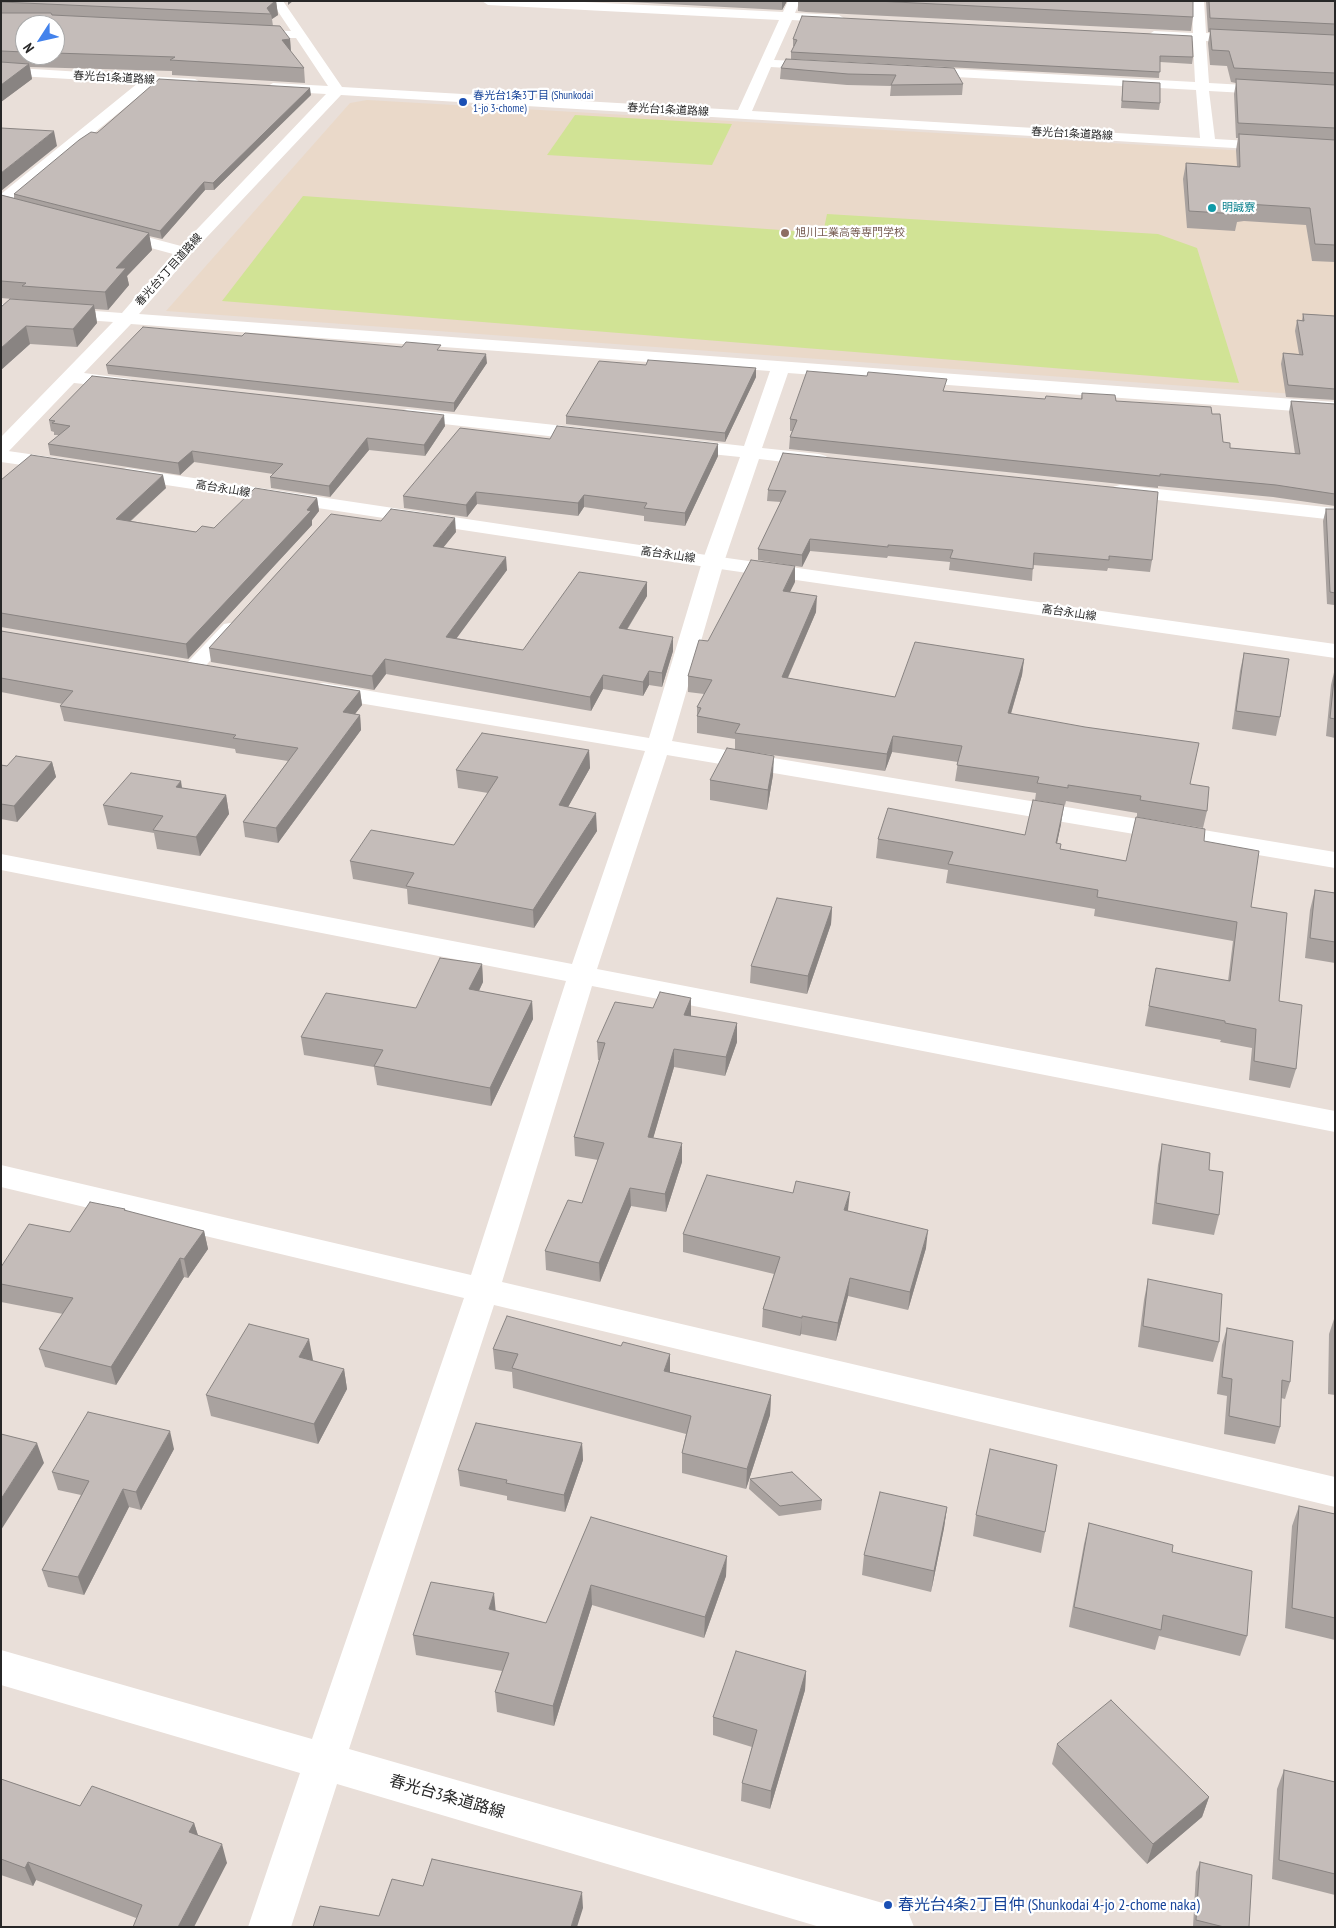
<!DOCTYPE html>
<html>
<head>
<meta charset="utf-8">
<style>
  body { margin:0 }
  #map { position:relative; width:1336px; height:1928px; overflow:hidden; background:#e9dfd9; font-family:"PT Sans Narrow",sans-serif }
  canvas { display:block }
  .frame { position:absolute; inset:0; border:2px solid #272727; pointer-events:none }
  .north { position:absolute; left:15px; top:15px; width:50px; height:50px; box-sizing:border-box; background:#fff; border:1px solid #a9a9a9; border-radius:50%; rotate:235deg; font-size:14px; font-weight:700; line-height:20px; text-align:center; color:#272727 }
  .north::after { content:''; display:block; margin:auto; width:18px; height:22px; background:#4382ec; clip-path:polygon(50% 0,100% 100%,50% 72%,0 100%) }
</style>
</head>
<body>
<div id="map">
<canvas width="1336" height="1928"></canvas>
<div class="frame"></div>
<div class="north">N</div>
</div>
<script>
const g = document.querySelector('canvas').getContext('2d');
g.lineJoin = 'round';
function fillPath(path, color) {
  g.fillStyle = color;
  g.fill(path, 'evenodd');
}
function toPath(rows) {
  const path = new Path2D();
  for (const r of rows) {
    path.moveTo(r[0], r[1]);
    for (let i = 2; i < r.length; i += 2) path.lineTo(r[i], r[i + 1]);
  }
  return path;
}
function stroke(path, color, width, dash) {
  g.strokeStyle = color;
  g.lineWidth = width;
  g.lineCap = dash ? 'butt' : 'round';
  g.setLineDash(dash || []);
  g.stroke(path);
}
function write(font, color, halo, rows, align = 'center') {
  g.font = font + ' "PT Sans Narrow","Noto Sans JP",sans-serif';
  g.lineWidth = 4.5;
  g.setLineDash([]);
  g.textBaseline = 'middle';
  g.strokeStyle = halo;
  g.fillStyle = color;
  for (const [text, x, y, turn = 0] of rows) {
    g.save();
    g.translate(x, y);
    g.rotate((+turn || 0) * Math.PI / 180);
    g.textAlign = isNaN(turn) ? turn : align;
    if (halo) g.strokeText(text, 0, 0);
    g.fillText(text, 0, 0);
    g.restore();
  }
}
fillPath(toPath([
  [367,100,1335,156,1335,397,166,311,350,103]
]), '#ead9c9');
fillPath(toPath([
  [575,115,732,124,712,165,547,155],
  [303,196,823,233,827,214,1158,234,1197,248,1239,383,222,301]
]), '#d1e395');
fillPath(toPath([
  [230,623,236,624,239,628,236,632,200,672,193,674,186,672,184,668,186,664,224,624,230,623]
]), '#fff');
fillPath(toPath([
  [271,1,283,1,342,87,738,110,779,20,488,5,482,1,564,1,783,12,788,1,800,1,795,13,839,15,845,19,839,23,792,20,774,60,819,62,826,66,819,70,771,67,752,111,1200,138,1196,90,919,75,912,71,919,67,1195,82,1193,41,1154,39,1148,35,1154,31,1193,33,1192,1,1204,1,1206,33,1246,35,1252,39,1246,43,1206,41,1209,83,1335,90,1335,98,1209,91,1215,139,1335,146,1335,154,341,95,190,255,139,314,1335,402,1335,414,788,373,762,448,819,454,826,456,829,460,826,464,819,466,759,459,724,562,672,741,1335,852,1335,868,667,755,597,969,1335,1111,1335,1132,592,986,502,1282,1335,1477,1335,1507,494,1305,349,1749,893,1906,908,1912,914,1927,820,1927,337,1784,291,1927,248,1927,300,1773,1,1685,1,1650,312,1739,464,1298,1,1187,1,1165,471,1275,566,981,1,870,1,854,572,964,645,751,323,697,315,695,311,690,315,685,323,683,649,738,702,562,740,457,682,451,675,449,672,445,675,441,682,439,744,446,770,371,131,324,84,373,131,379,134,383,131,387,125,388,74,383,8,452,1,454,1,437,113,322,1,314,1,304,122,313,173,254,107,236,105,233,107,230,113,228,181,246,326,94,273,91,266,87,273,83,328,86,296,38,249,38,243,34,249,30,291,31,271,1],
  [1,67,195,79,202,83,195,87,154,84,6,205,1,207,1,194,138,83,1,75,1,67],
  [407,409,592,429,599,431,602,435,599,439,592,441,400,419,398,415,400,411,407,409],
  [1120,485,1335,508,1335,520,1113,495,1110,491,1113,487,1120,485]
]), '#fff');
fillPath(toPath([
  [1,450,64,459,71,461,74,465,71,469,64,471,1,462,1,450],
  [127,468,713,556,1335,644,1335,658,713,568,120,478,117,474,120,470,127,468]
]), '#fff');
fillPath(toPath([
  [1,1,276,1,278,15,272,19,273,26,290,39,291,52,304,68,305,83,172,75,172,71,30,67,32,79,1,102],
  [25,25,55,25,55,55,25,55],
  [609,1,787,1,782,10],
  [798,1,1193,1,1193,17,1191,31,806,12,798,11],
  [1206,1,1335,1,1335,262,1312,261,1306,225,1244,221,1237,222,1235,231,1187,228,1183,179,1186,163,1237,166,1236,150,1238,138,1236,138,1234,94,1236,83,1231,82,1227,66,1210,65,1208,43,1210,32,1208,32],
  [793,39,1193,57,1192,64,1160,62,1159,78,791,59,791,52,794,46,793,46],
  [786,59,963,84,962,95,890,96,891,86,847,85,780,79,781,68],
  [1123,81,1160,103,1159,110,1121,108],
  [311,95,214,190,205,190,162,239,149,236,152,250,127,276,129,285,108,310,95,309,97,323,77,347,30,344,1,370,24,300,1,298,1,195,14,198,14,194,97,133],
  [1303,314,1335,316,1335,400,1286,397,1281,364,1283,353,1299,354,1295,331,1297,320,1302,320],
  [441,350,487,363,454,412,108,374,106,365],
  [646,365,756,368,756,377,725,442,566,424,566,416],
  [867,376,945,391,1045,399,1081,399,1082,393,1116,401,1212,414,1223,442,1230,448,1295,454,1289,412,1291,401,1335,404,1335,506,1273,497,1158,486,1158,488,789,449,790,437,792,431,790,431,790,419],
  [49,420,445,426,425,456,369,450,330,497,271,488,270,477,273,474,194,462,180,475,50,455,48,444,59,435,54,435,54,432,51,431],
  [550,439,718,456,685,526,644,521,644,516,584,507,578,516,477,504,467,517,404,508,403,496],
  [783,453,1152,560,1150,572,1108,568,1107,571,1033,565,1032,581,949,570,950,562,888,556,887,558,810,551,802,567,758,560,758,549,781,502,767,501,768,490],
  [1,480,166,488,131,521,196,532,214,528,317,498,319,511,312,520,312,525,188,659,1,627],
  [1326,509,1335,509,1335,609,1334,605,1327,604,1323,521],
  [456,532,443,547,507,570,456,638,523,650,647,582,647,596,627,630,673,651,662,687,649,685,643,696,603,689,591,711,386,674,374,690,211,662,209,648],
  [795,582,790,592,816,612,788,678,895,697,1024,659,1022,675,1011,714,1190,784,1207,811,1203,828,1137,817,1137,813,1066,801,1065,805,1035,800,1036,793,955,781,958,762,892,752,885,771,751,752,773,775,767,810,710,800,710,780,735,749,735,739,697,733,697,707,704,694,688,692,688,676,708,641],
  [1,631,360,691,362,705,355,714,360,715,361,730,278,843,245,837,243,822,288,761,236,753,235,749,64,721,60,706,63,704,1,692],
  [1244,653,1280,717,1276,736,1232,729,1240,671],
  [1335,668,1335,738,1326,736,1331,685],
  [589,750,590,768,568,807,597,831,534,928,408,904,407,889,353,879,350,861,454,845,488,793,458,788,456,770],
  [52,762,56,777,17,822,1,819,1,765,7,766],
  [182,788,226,795,229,814,200,856,157,849,154,833,108,825,103,805],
  [1061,824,1057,843,1060,849,1126,861,1204,841,1251,907,1279,1001,1296,1069,1290,1088,1249,1080,1252,1048,1220,1042,1221,1040,1145,1026,1156,968,1228,981,1233,941,1094,916,1095,909,946,883,948,870,876,858,878,839,1025,835],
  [1315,890,1335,893,1335,963,1305,958,1310,910],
  [832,907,831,924,807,994,750,983,751,966],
  [482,964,483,982,479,991,532,1001,533,1019,491,1106,377,1085,374,1067,304,1055,301,1037,416,1008],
  [691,998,691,1016,737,1023,737,1042,725,1076,674,1067,653,1138,682,1162,666,1212,631,1206,600,1282,546,1270,545,1251,582,1203,598,1160,575,1156,574,1137,600,1060,598,1060,597,1042,653,1008],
  [1162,1144,1209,1170,1219,1215,1214,1235,1152,1224,1158,1165],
  [125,1209,126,1211,204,1231,208,1249,188,1278,184,1277,116,1385,45,1367,39,1349,63,1314,1,1302,1,1267,70,1232],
  [848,1211,926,1248,908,1310,848,1296,836,1341,801,1334,800,1336,762,1327,763,1309,774,1274,683,1252,683,1234],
  [1148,1279,1219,1342,1213,1362,1138,1347,1144,1300],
  [1335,1316,1335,1395,1328,1394,1329,1334],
  [1227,1328,1290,1382,1285,1399,1281,1398,1280,1427,1275,1444,1224,1434,1227,1396,1217,1394,1222,1345],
  [493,1349,670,1372,771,1395,770,1415,746,1489,682,1473,682,1453,686,1434,513,1388,512,1372,495,1369],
  [313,1360,312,1361,344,1369,347,1389,318,1444,211,1416,206,1395],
  [582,1443,583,1460,565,1512,507,1500,507,1496,460,1486,458,1470],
  [174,1449,141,1510,129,1507,84,1595,48,1587,42,1570,81,1495,58,1490,52,1472],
  [750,1479,822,1500,821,1510,779,1516,749,1489],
  [1299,1506,1335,1514,1335,1640,1285,1628,1292,1526],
  [947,1507,944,1528,931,1592,862,1575,864,1555],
  [976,1515,1045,1532,1041,1553,973,1536],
  [591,1517,726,1576,704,1638,592,1605,554,1726,497,1712,495,1692,502,1671,416,1655,413,1635,496,1611,546,1623],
  [1089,1523,1172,1552,1247,1636,1240,1656,1159,1636,1155,1650,1069,1627,1084,1544],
  [806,1671,805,1690,770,1809,741,1801,742,1783,752,1747,713,1735,713,1717],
  [1057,1744,1209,1797,1202,1817,1147,1864,1052,1764],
  [1284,1770,1335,1782,1335,1895,1272,1879,1277,1789],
  [1,1779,80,1806,194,1823,198,1835,227,1863,136,1918,36,1880,33,1886,1,1875],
  [1200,1862,1249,1927,1193,1927,1196,1872]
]), '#a9a29f');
fillPath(toPath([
  [275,1,276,1,278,15,272,19,271,14,267,8],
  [288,1,293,1,288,5],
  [782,1,787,1,782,10],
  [290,39,291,53,282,40],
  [29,64,32,79,1,102,1,85],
  [310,88,311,95,214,190,213,183],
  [54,131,57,146,1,191,1,173],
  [204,182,205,190,162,239,160,231],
  [149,233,152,250,127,276,129,285,108,310,105,292,116,268],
  [94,305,97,323,77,347,73,329],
  [26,326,30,344,1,370,1,348],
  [486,354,487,363,454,412,454,403],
  [756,368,756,377,725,442,725,433],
  [444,415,445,426,425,456,424,445],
  [367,438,369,450,330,497,329,486],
  [718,444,718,456,685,526,685,513],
  [192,451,194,462,180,475,178,463],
  [163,475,166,488,118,532,116,519],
  [476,492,477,504,467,517,466,505],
  [584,495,584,507,578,516,578,503],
  [317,498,319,511,312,520,312,525,188,659,186,644,307,510],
  [455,518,456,532,434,559,433,546],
  [810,539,810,551,802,567,802,555],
  [506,557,507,570,448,650,446,637],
  [795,566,795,582,782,607,783,591],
  [647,582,647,596,619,642,619,628],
  [817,596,816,612,781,693,782,677],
  [673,637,673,651,662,687,662,673],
  [385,659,386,674,374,690,372,676],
  [1024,659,1022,675,1006,730,1008,713],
  [649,671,649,685,643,696,643,682],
  [603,675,603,689,591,711,590,697],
  [360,691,362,705,345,727,343,712],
  [360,715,361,730,278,843,276,828],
  [893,736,892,752,885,771,887,754],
  [589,750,590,768,559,823,559,805],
  [774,756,773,775,767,810,768,790],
  [52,762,56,777,17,822,14,806],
  [181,781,184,801,176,787],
  [226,795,229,814,200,856,196,837],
  [1064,805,1061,824,1053,862,1056,843],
  [596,813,597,831,534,928,533,910],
  [832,907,831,924,807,994,808,976],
  [482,964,483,982,471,1007,469,989],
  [691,998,691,1017,684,1015],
  [532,1001,533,1019,491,1106,490,1088],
  [737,1023,737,1042,725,1076,726,1057],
  [674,1049,674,1067,648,1156,648,1137],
  [682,1143,682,1162,666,1212,665,1194],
  [630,1188,631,1206,600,1282,599,1263],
  [850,1192,848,1210,843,1228,844,1210],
  [928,1230,926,1248,908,1310,910,1292],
  [204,1231,208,1249,188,1278,184,1259],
  [180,1258,184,1277,116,1385,111,1367],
  [850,1278,848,1296,836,1341,838,1323],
  [802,1316,801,1334,800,1336,802,1318],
  [309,1339,313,1360,303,1378,299,1357],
  [670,1354,670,1374,664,1371],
  [344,1369,347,1389,318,1444,314,1424],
  [771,1395,770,1415,746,1489,747,1469],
  [170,1431,174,1449,141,1510,136,1492],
  [37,1443,44,1463,1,1530,1,1499],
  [582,1443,583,1460,565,1512,564,1495],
  [123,1489,129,1507,84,1595,78,1577],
  [947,1507,944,1528,931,1592,934,1571],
  [727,1556,726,1576,704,1638,705,1617],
  [591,1585,592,1605,554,1726,553,1706],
  [494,1593,496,1614,489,1609],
  [806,1671,805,1690,770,1809,771,1791],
  [1209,1797,1202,1817,1147,1864,1153,1844],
  [194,1823,200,1842,189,1832],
  [222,1844,227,1863,194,1927,178,1927],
  [28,1862,36,1880,33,1886,25,1868],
  [582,1892,583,1908,577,1927,571,1927]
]), '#898482');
const building = toPath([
  [1,1,275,1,267,8,271,14,1,2,1,1],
  [876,1,1193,1,1193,17,876,1],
  [1209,1,1335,1,1335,24,1210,18,1209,1],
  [1,13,51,13,52,15,280,26,290,39,282,40,304,68,170,60,175,57,55,53,55,25,25,25,25,52,1,51,1,13],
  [802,16,1192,36,1193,57,1160,56,1160,72,791,52,797,40,793,39,802,16],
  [1210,29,1335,35,1335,73,1234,68,1229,51,1212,50,1210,29],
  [786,59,954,68,963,84,891,85,896,75,848,74,781,68,786,59],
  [1,62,29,64,1,85,1,62],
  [159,79,310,88,213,183,204,182,160,231,14,194,79,140,91,132,97,133,159,79],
  [1236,79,1335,85,1335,128,1238,123,1236,79],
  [1123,81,1160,83,1160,103,1122,101,1123,81],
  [1,128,54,131,1,173,1,128],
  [1239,134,1335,140,1335,245,1315,244,1310,208,1247,204,1238,205,1238,214,1189,211,1186,163,1240,167,1239,134],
  [1,195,149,233,116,268,126,268,105,292,22,286,26,283,1,281,1,195],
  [10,299,94,305,73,329,26,326,1,348,1,307,10,299],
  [1303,314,1335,316,1335,389,1288,385,1283,353,1303,355,1297,320,1304,321,1303,314],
  [143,327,242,336,245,333,402,347,406,342,441,345,437,350,486,354,454,403,106,365,143,327],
  [648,360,756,368,725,433,566,416,599,361,646,365,648,360],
  [807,371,867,376,868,372,947,379,943,391,1045,399,1046,396,1082,399,1082,393,1115,395,1116,401,1211,407,1212,414,1220,414,1223,442,1230,443,1230,448,1300,454,1291,401,1335,404,1335,494,1276,485,1160,474,1160,476,790,437,797,420,790,419,807,371],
  [92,376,444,415,424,445,367,438,329,486,270,477,283,464,192,451,178,463,48,444,70,426,52,423,55,421,49,420,92,376],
  [557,426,718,444,685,513,644,508,647,503,584,495,578,503,476,492,466,505,403,496,460,428,550,439,557,426],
  [783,453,1158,492,1152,560,1109,556,1109,560,1034,553,1033,569,950,558,953,550,888,545,888,547,810,539,802,555,758,549,786,491,768,490,783,453],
  [31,455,163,475,116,519,196,532,202,526,214,528,255,488,317,498,307,510,311,511,186,644,1,613,1,480,31,455],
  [391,509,455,518,433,546,506,557,446,637,523,650,579,572,647,582,619,628,673,637,662,673,649,671,643,682,603,675,590,697,385,659,372,676,209,648,331,514,381,521,391,509],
  [1326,509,1335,509,1335,593,1330,592,1326,509],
  [751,560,795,566,783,591,817,596,782,677,895,697,915,642,1024,659,1008,713,1085,727,1199,743,1190,784,1209,787,1207,811,1140,800,1141,796,1068,785,1068,788,1037,783,1039,777,957,765,962,746,893,736,887,754,735,733,740,724,697,716,701,708,697,707,712,680,688,676,699,640,708,641,751,560],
  [1,631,360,691,343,712,360,715,276,828,243,822,298,748,233,738,236,735,60,706,73,691,1,678,1,631],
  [1244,653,1289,659,1280,717,1236,711,1244,653],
  [1335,670,1335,719,1330,718,1335,670],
  [482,733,589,750,559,805,596,813,533,910,406,886,414,873,350,861,371,830,454,845,498,777,456,770,482,733],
  [727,748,774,756,768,790,710,780,727,748],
  [16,756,52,762,14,806,1,804,1,765,7,766,16,756],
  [131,773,181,781,176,787,226,795,196,837,153,830,163,816,103,805,131,773],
  [1033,800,1064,805,1056,843,1061,844,1060,849,1126,861,1136,817,1205,829,1204,841,1259,851,1251,907,1287,913,1279,1001,1302,1005,1296,1069,1254,1061,1256,1029,1225,1023,1225,1021,1149,1006,1156,968,1230,981,1237,922,1097,897,1098,890,948,864,953,852,878,839,888,808,1025,835,1033,800],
  [1315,890,1335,893,1335,942,1310,938,1315,890],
  [777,898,832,907,808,976,751,966,777,898],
  [440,958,482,964,469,989,532,1001,490,1088,374,1066,383,1050,301,1037,326,993,416,1008,440,958],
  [660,992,691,998,684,1015,737,1023,726,1057,674,1049,648,1137,682,1143,665,1194,630,1188,599,1263,545,1251,568,1200,582,1203,604,1143,574,1137,605,1043,597,1042,615,1002,653,1008,660,992],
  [1162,1144,1210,1153,1209,1170,1223,1172,1219,1215,1156,1203,1162,1144],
  [707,1175,793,1193,796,1181,850,1192,844,1210,928,1230,910,1292,850,1278,838,1323,802,1316,802,1318,763,1309,780,1257,683,1234,707,1175],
  [90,1202,125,1209,124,1210,204,1231,184,1259,180,1258,111,1367,39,1349,73,1298,1,1284,1,1267,29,1224,70,1232,90,1202],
  [1148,1279,1222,1294,1219,1342,1143,1326,1148,1279],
  [507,1316,621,1346,623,1342,670,1354,664,1371,771,1395,747,1469,682,1453,691,1416,512,1368,518,1354,493,1349,507,1316],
  [249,1324,309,1339,299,1357,344,1369,314,1424,206,1395,249,1324],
  [1227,1328,1293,1341,1290,1382,1282,1380,1280,1427,1229,1416,1232,1379,1222,1377,1227,1328],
  [88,1412,170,1431,136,1492,123,1489,78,1577,42,1570,89,1481,52,1472,88,1412],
  [476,1423,582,1443,564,1495,506,1483,507,1480,458,1470,476,1423],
  [1,1434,37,1443,1,1499,1,1434],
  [990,1449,1057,1465,1045,1532,976,1515,990,1449],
  [792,1472,822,1500,780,1506,750,1479,792,1472],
  [880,1492,947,1507,934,1571,864,1555,880,1492],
  [1299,1506,1335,1514,1335,1618,1292,1608,1299,1506],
  [591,1517,727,1556,705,1617,591,1585,553,1706,495,1692,509,1653,413,1635,431,1582,494,1593,489,1609,546,1623,591,1517],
  [1089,1523,1173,1545,1172,1552,1252,1571,1247,1636,1163,1615,1161,1630,1074,1607,1089,1523],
  [736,1651,806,1671,771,1791,742,1783,757,1730,713,1717,736,1651],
  [1111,1700,1209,1797,1153,1844,1057,1744,1111,1700],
  [1284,1770,1335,1782,1335,1874,1279,1860,1284,1770],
  [1,1779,80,1806,92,1786,194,1823,189,1832,222,1844,178,1927,133,1927,142,1905,28,1862,25,1868,1,1859,1,1779],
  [432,1859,582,1892,571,1927,313,1927,320,1906,379,1916,392,1879,423,1886,432,1859],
  [1200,1862,1252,1875,1249,1927,1224,1927,1196,1920,1200,1862]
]);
fillPath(building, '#c4bcb9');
stroke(building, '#898482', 1);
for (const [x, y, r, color] of [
  [463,102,5,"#1a4fb4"],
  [1212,208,5,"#0f9aa8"],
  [785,233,5,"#8d6e63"],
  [888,1905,5,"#1a4fb4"]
]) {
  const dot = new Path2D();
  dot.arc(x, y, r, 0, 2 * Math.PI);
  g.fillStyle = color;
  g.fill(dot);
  stroke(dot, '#fff', 2);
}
write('11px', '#272727', '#fff', [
  ["春光台1条道路線",114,78,3],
  ["春光台1条道路線",668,110,3],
  ["春光台1条道路線",1072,134,3],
  ["春光台3丁目道路線",169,270,-48],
  ["高台永山線",223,489,9],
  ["高台永山線",668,555,8],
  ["高台永山線",1069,613,8]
]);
write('11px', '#164399', '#fff', [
  ["春光台1条3丁目 (Shunkodai",473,96],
  ["1-jo 3-chome)",473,109]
], 'left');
write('11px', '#0d838f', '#fff', [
  ["明誠寮",1222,208]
], 'left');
write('11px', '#785e54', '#fff', [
  ["旭川工業高等専門学校",795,233]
], 'left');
write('16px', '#272727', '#fff', [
  ["春光台3条道路線",447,1797,16]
]);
write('16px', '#164399', '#fff', [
  ["春光台4条2丁目仲 (Shunkodai 4-jo 2-chome naka)",898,1905]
], 'left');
</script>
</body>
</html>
